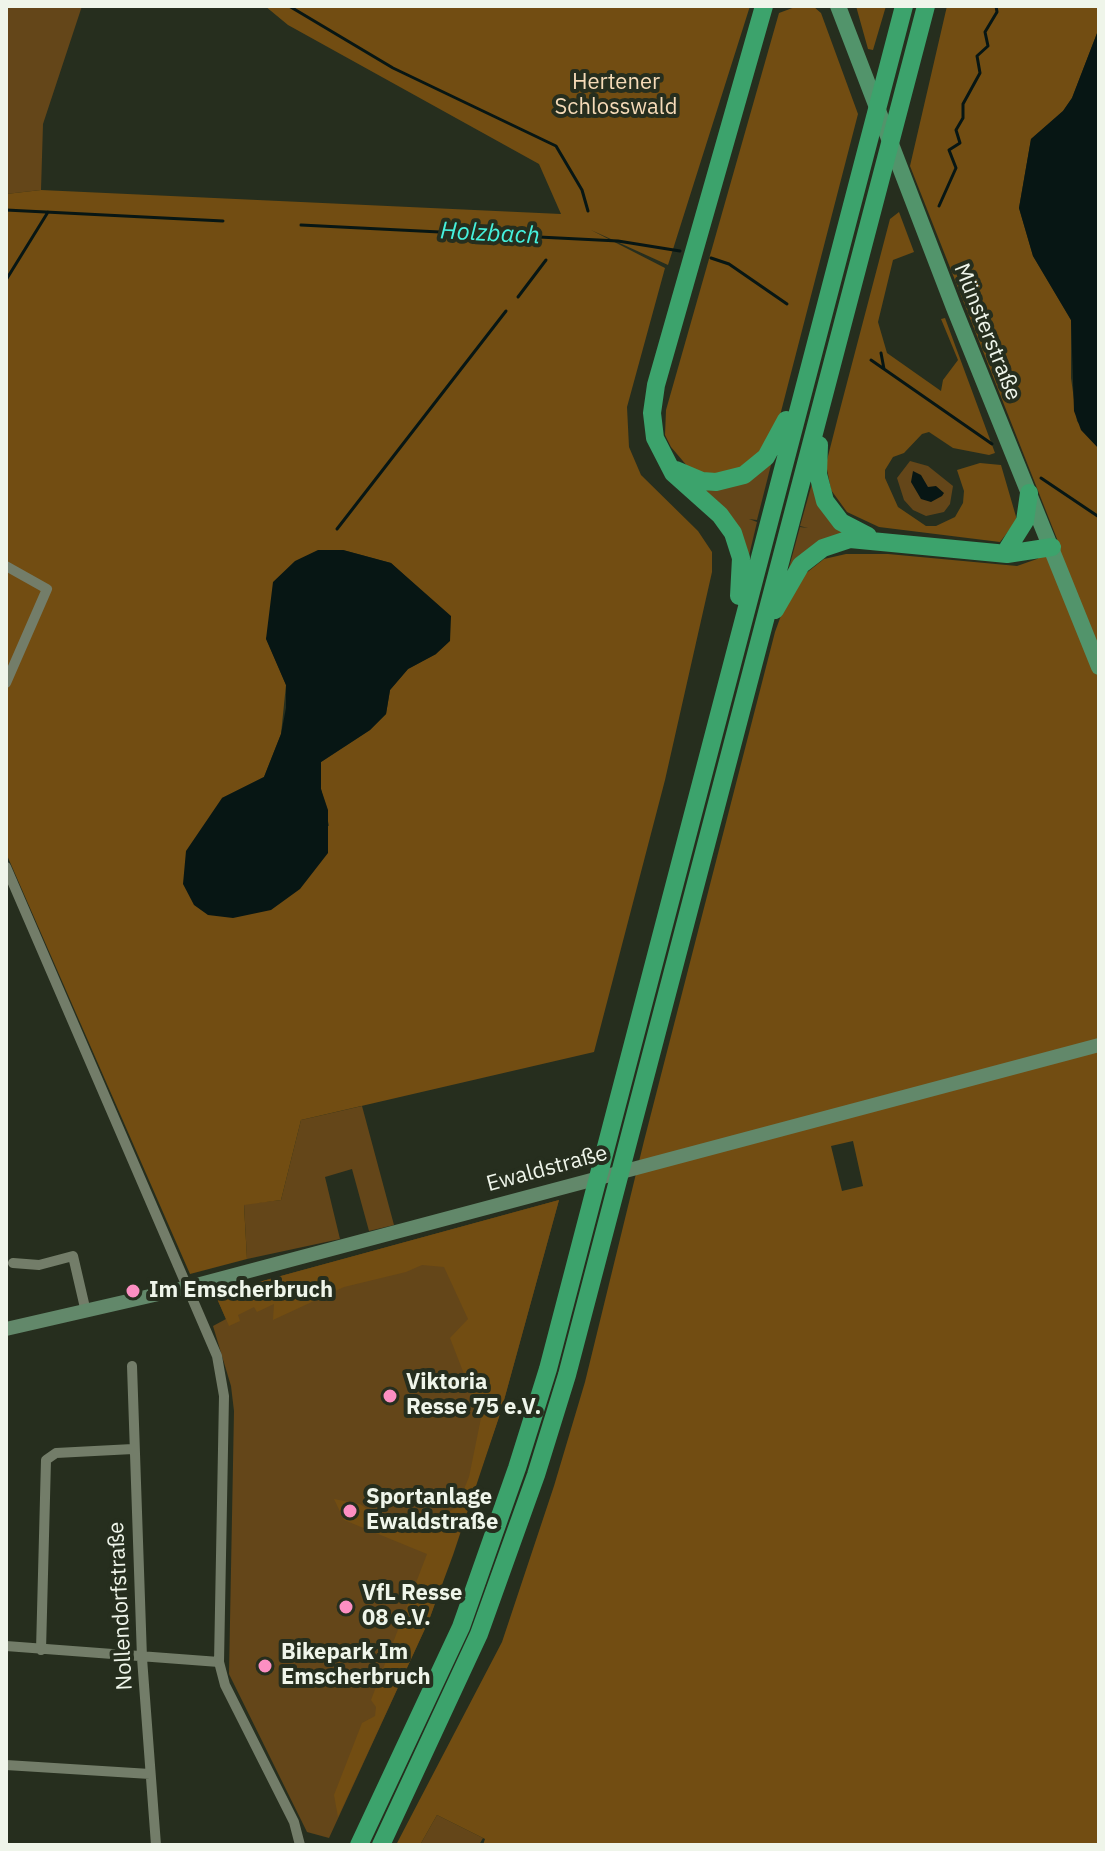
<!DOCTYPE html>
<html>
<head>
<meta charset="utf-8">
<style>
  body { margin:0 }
  #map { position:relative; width:1105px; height:1851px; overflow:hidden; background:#262e1e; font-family:"IBM Plex Sans",sans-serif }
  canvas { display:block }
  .frame { position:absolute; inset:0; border:8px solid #eff5ea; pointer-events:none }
</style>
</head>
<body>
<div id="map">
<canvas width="1105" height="1851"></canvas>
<div class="frame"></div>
</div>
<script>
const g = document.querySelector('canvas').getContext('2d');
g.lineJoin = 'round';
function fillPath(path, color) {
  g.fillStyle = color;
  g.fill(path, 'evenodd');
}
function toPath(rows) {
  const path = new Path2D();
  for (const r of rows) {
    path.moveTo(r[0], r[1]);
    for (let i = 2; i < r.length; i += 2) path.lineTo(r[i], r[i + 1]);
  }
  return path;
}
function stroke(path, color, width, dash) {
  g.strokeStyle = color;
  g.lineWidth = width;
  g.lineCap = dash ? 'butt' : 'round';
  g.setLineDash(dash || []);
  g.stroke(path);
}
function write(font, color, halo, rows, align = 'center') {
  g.font = font + ' "IBM Plex Sans",sans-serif';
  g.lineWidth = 8;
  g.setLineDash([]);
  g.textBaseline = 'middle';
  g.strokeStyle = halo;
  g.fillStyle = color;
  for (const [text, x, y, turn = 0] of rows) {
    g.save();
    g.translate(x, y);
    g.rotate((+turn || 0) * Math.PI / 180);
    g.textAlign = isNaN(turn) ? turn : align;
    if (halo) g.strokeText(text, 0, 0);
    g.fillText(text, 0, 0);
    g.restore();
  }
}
fillPath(toPath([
  [6,6,82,6,43,124,41,190,6,194],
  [773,457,757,520,749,519,757,522,747,564,690,480],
  [910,461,928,466,953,486,950,504,944,512,926,516,913,510,904,500,897,478],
  [813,480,852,533,787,575,800,527,808,528,800,526],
  [362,1106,394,1225,369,1231,352,1169,325,1177,340,1239,247,1259,244,1204,281,1200,301,1120],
  [559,1200,501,1411,429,1620,329,1838,307,1832,229,1674,234,1411,231,1386,213,1326,226,1319,215,1294],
  [437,1815,483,1838,479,1845,420,1845]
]), '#644619');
fillPath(toPath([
  [265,6,750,6,668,265,591,230,665,268,627,407,629,447,641,475,698,531,712,552,712,572,665,780,594,1052,301,1120,281,1200,244,1205,247,1259,190,1274,6,853,6,194,41,190,561,214,539,164,288,25],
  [343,550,391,563,430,599,436,654,408,669,390,690,386,714,370,730,321,762,321,789,329,826,222,798,264,777,281,734,286,685,266,638],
  [856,6,886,6,873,50,868,49],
  [947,6,1099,6,1099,28,1072,98,1063,111,1031,139,1019,208,1033,256,1071,320,1071,378,1077,421,1099,449,1099,1845,483,1845,485,1839,437,1815,420,1845,396,1845,502,1642,554,1486,585,1382,644,1141,775,632,787,599,805,574,824,559,846,554,888,554,1017,566,1037,559,1059,544,910,166],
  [853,1141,863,1186,842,1191,831,1146],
  [795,7,814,7,821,13,858,114,776,431,755,461,721,475,700,473,688,467,671,447,665,435,666,410,779,13],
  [899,212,914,252,893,260,878,322,887,353,941,391,943,380,958,360,941,319,945,318,995,453,989,455,953,448,929,432,922,434,904,453,893,457,885,470,885,478,898,507,926,526,936,526,955,517,963,503,964,491,957,470,980,463,1001,465,1017,520,1000,542,879,527,847,512,831,490,826,464,838,417,890,219],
  [559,1200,501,1411,453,1555,429,1620,338,1817,334,1795,362,1723,375,1716,376,1707,371,1700,427,1554,344,1520,334,1499,360,1504,403,1533,456,1508,469,1477,481,1418,450,1338,468,1319,444,1267,422,1265,406,1272,344,1287,273,1320,274,1304,257,1312,254,1307,238,1315,240,1321,229,1326,215,1294]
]), '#724d12');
fillPath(toPath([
  [1099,28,1099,449,1081,430,1074,411,1071,320,1033,256,1019,208,1031,139,1063,111,1072,98],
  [913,471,921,475,928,487,936,486,944,493,942,496,931,502,921,499,911,482],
  [318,550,343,550,391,563,451,616,450,641,436,654,408,669,390,690,386,714,370,730,321,762,321,789,328,810,328,853,300,889,271,910,233,918,208,915,194,905,183,884,186,851,222,798,264,777,281,734,286,708,286,685,266,639,273,582,295,561]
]), '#071614');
stroke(toPath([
  [289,6,393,68,556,146,582,190,588,211],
  [939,206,956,168,949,150,960,143,956,130,963,118,963,104,980,73,977,56,988,46,985,32,997,12,996,6],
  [6,210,223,221],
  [301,225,618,241,680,251],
  [711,258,729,264,787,304],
  [6,280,48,212],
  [518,297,546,260],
  [881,353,884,369],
  [871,360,992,444],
  [1041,478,1099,517],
  [337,529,506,311]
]), '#071614', 3);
stroke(toPath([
  [6,566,47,589,6,683],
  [6,867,217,1356,224,1396,219,1662,225,1685,294,1822,300,1845],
  [13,1263,39,1265,73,1256,86,1312],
  [132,1366,142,1658,156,1845],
  [6,1646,219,1662],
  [41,1650,46,1460,56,1453,133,1449],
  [6,1765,150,1774]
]), '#737d69', 10);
stroke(toPath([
  [6,1329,189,1287,1099,1045]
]), '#62886a', 14);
stroke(toPath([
  [838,6,954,308,1099,667]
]), '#52946b', 16);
stroke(toPath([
  [819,445,818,474,825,501,841,522,868,536],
  [676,470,702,481,716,482,744,475,766,457,786,420],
  [1008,548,1025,521,1029,493],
  [739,596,741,558,733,533,720,515,673,473,655,438,652,413,656,385,764,6],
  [775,610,801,565,823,548,850,539,1007,554,1052,547],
  [359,1845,461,1627,517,1468,548,1369,904,6],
  [381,1845,479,1634,536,1475,567,1375,926,6]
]), '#3ca36c', 18);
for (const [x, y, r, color] of [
  [133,1291,8,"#fc8fc2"],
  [390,1396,8,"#fc8fc2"],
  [350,1511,8,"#fc8fc2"],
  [346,1607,8,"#fc8fc2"],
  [265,1666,8,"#fc8fc2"]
]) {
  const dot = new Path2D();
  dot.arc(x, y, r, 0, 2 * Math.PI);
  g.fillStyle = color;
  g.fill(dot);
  stroke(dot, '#262e1e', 3);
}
write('22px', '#f6dbb8', '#262e1e', [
  ["Hertener",616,83],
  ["Schlosswald",616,108]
]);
write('22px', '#eff5ea', '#262e1e', [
  ["Münsterstraße",987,332,68],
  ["Ewaldstraße",547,1169,-15],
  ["Nollendorfstraße",121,1606,-93]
]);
write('bold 22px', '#eff5ea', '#262e1e', [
  ["Im Emscherbruch",149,1291],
  ["Viktoria",406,1383],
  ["Resse 75 e.V.",406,1408],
  ["Sportanlage",366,1498],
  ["Ewaldstraße",366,1523],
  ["VfL Resse",362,1594],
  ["08 e.V.",362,1619],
  ["Bikepark Im",281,1653],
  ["Emscherbruch",281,1678]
], 'left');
write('italic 24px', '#45f1dd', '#262e1e', [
  ["Holzbach",490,234,3]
]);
</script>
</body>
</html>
